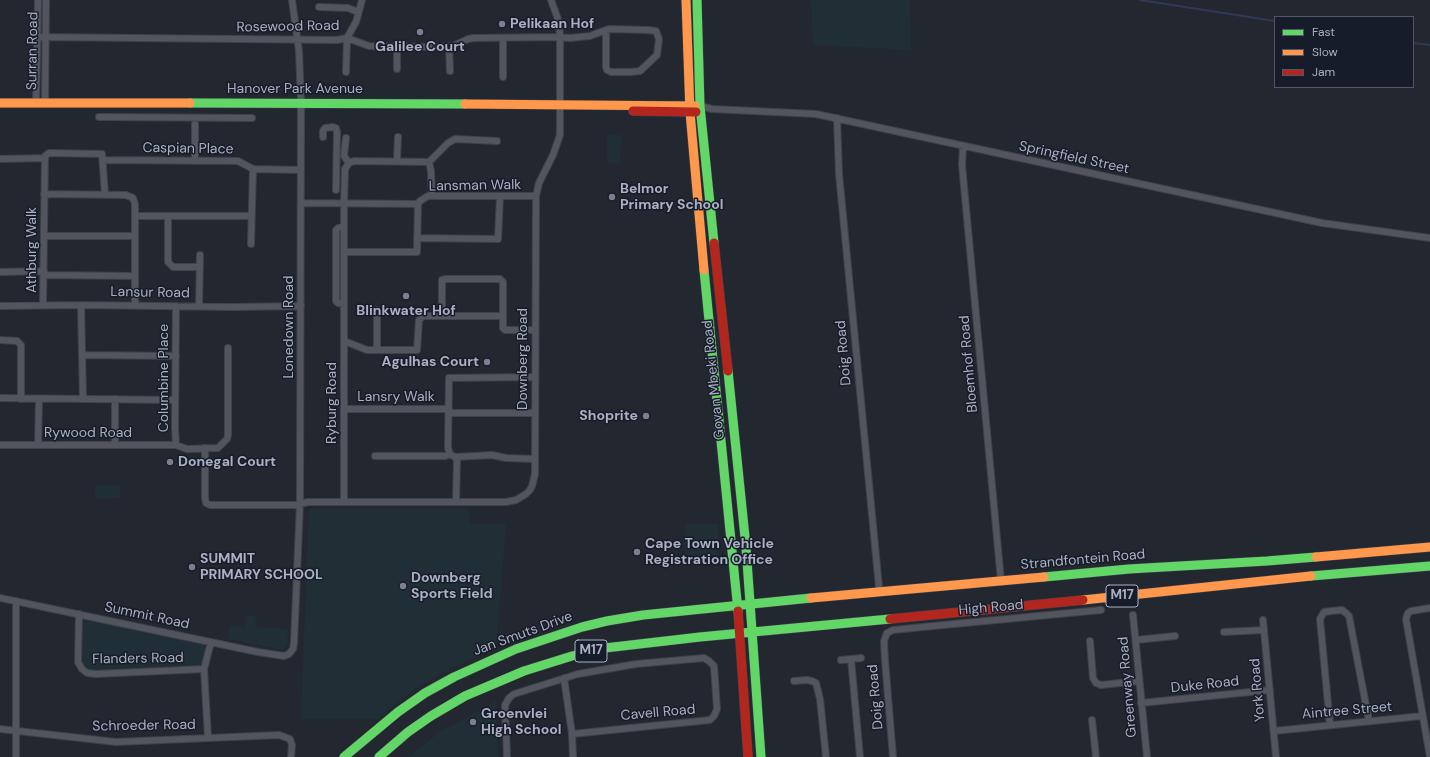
<!DOCTYPE html>
<html>
<head>
<meta charset="utf-8">
<style>
  body { margin:0 }
  #map { position:relative; width:1430px; height:757px; overflow:hidden; background:#232730; font-family:"DM Sans",sans-serif }
  canvas { display:block }
  .legend { position:absolute; left:1274px; top:16px; width:140px; height:72px; box-sizing:border-box; background:#171c2a; border:1px solid #525767; margin:0; padding:5px 7px; list-style:none; font-size:12px; color:#abb0c3 }
  .legend li { display:flex; align-items:center; gap:8px; height:20px }
  .legend b { width:20px; border:1px solid #525767 }
</style>
</head>
<body>
<div id="map">
<canvas width="1430" height="757"></canvas>
<ul class="legend">
<li><b style="height:5px;background:#63d668"></b>Fast</li>
<li><b style="height:5px;background:#ff974d"></b>Slow</li>
<li><b style="height:5px;background:#b3261e"></b>Jam</li>
</ul>
</div>
<script>
const g = document.querySelector('canvas').getContext('2d');
g.lineJoin = 'round';
function fillPath(path, color) {
  g.fillStyle = color;
  g.fill(path, 'evenodd');
}
function toPath(rows) {
  const path = new Path2D();
  for (const r of rows) {
    path.moveTo(r[0], r[1]);
    for (let i = 2; i < r.length; i += 2) path.lineTo(r[i], r[i + 1]);
  }
  return path;
}
function stroke(path, color, width, dash) {
  g.strokeStyle = color;
  g.lineWidth = width;
  g.lineCap = dash ? 'butt' : 'round';
  g.setLineDash(dash || []);
  g.stroke(path);
}
function write(font, color, halo, rows, align = 'center') {
  g.font = font + ' "DM Sans",sans-serif';
  g.lineWidth = 3;
  g.setLineDash([]);
  g.textBaseline = 'middle';
  g.strokeStyle = halo;
  g.fillStyle = color;
  for (const [text, x, y, turn = 0] of rows) {
    g.save();
    g.translate(x, y);
    g.rotate((+turn || 0) * Math.PI / 180);
    g.textAlign = isNaN(turn) ? turn : align;
    if (halo) g.strokeText(text, 0, 0);
    g.fillText(text, 0, 0);
    g.restore();
  }
}
fillPath(toPath([
  [811,0,910,0,911,50,813,45],
  [607,135,621,135,620,164,607,163],
  [95,485,120,485,120,498,95,499],
  [309,509,469,509,469,523,471,524,506,524,496,648,454,667,419,686,377,719,301,719],
  [685,524,718,524,718,555,685,555],
  [246,615,256,616,255,627,288,629,287,645,282,650,228,639,229,626,245,627],
  [89,620,202,643,205,646,206,650,203,664,198,667,93,671,88,670,84,667,81,662,81,628,83,622],
  [496,701,498,757,408,757,441,731]
]), '#202f35');
stroke(toPath([
  [1140,0,1275,21],
  [1413,43,1430,45]
]), '#303a58', 2);
const street = toPath([
  [319,7,348,8,358,12],
  [37,37,337,40,347,38,369,46,439,47,453,46,468,39,474,38,560,37,570,38,590,36,606,30,610,29,648,30,656,31,659,39,657,55,640,71,630,72,611,72,607,70,606,67,606,30],
  [397,47,397,69],
  [449,47,450,71],
  [346,72,347,38,356,22,362,0],
  [503,77,503,38],
  [36,103,38,0],
  [45,103,46,0],
  [700,106,712,109,816,114,1322,223,1430,238],
  [99,117,252,118],
  [837,118,839,174,879,587],
  [323,137,323,131,325,128,333,127,336,128,337,132,336,190],
  [346,138,344,156,349,163],
  [963,146,962,165,1001,581],
  [0,159,44,158],
  [103,160,238,161,253,169],
  [195,161,195,124],
  [397,161,398,137],
  [429,162,448,143,455,139,497,141],
  [429,162,431,171,432,196],
  [349,163,354,161,429,162],
  [253,169,300,170],
  [44,194,126,195,133,198,135,204,135,305],
  [301,203,418,204],
  [418,204,420,201,428,196,536,196],
  [135,216,251,216],
  [168,216,168,262,173,267,200,267],
  [344,226,338,228,336,230,336,301,338,303,344,304],
  [44,236,135,236],
  [417,238,498,239,500,196],
  [251,244,253,169],
  [344,252,417,252,418,204],
  [0,272,44,271],
  [44,275,135,276],
  [43,305,45,156,49,153,102,154,105,194],
  [81,305,83,399],
  [0,306,81,305,234,307,301,306],
  [199,306,200,255],
  [442,315,442,280,446,279,500,279,503,282,503,328,505,330,535,330],
  [0,340,17,341,21,345,21,399],
  [344,341,367,350,417,350,419,320,423,316,503,316],
  [377,350,377,310],
  [83,355,176,356],
  [0,398,175,400],
  [344,409,449,409],
  [449,413,534,413],
  [0,445,176,445,187,449,218,448,227,439,228,435,228,348],
  [38,445,39,399],
  [115,445,115,399],
  [176,445,175,428,176,306],
  [205,448,205,498,206,503,210,505,295,505,308,502,506,502,516,500,526,494,530,490,532,486,535,474,536,196,539,183,553,155,560,135,560,37,559,22,551,0],
  [375,456,445,456,450,454],
  [455,457,492,455,506,458,535,459],
  [344,502,344,203,345,169,349,163],
  [456,502,457,460,455,457,450,454,448,448,449,378,535,377],
  [0,598,258,652,284,656,289,654,293,649,294,643,300,503,301,103,299,51,292,0],
  [16,601,16,757],
  [79,614,78,662,82,669,87,673,96,674,204,669],
  [1133,615,1147,757],
  [1263,620,1276,757],
  [1224,632,1264,630],
  [1136,640,1175,636],
  [1090,641,1093,678,1096,683,1101,685,1139,681],
  [851,659,860,757],
  [841,660,861,658],
  [564,678,572,734,573,757],
  [794,681,807,680,812,681,816,683,820,699,826,757],
  [1141,703,1270,690],
  [1092,720,1096,757],
  [1330,725,1320,619,1324,612,1331,611,1342,610,1346,613,1349,616,1369,721],
  [0,729,116,742,279,735,290,739,292,745,291,757],
  [1274,731,1422,716],
  [208,737,204,669,211,642],
  [507,757,505,705,509,698,514,694,578,674,636,664,704,658,709,661,714,666,717,709,714,716,710,720,572,734],
  [893,757,885,660,884,641,887,633,893,630,933,626,1101,610],
  [1430,757,1406,619,1408,613,1411,611,1430,608]
]);
const fast = toPath([
  [697,0,700,106,714,243],
  [190,103,465,104],
  [704,270,738,611],
  [728,371,746,547,761,757],
  [1311,576,1430,566],
  [1044,577,1129,569,1267,561,1316,557],
  [344,757,398,712,425,693,454,677,516,649,582,627,607,621,643,615,811,598],
  [379,757,408,732,431,716,465,696,524,671,572,656,605,648,700,637,890,619]
]);
const slow = toPath([
  [686,0,690,112,704,270],
  [0,103,190,103],
  [465,104,695,106],
  [1316,557,1430,547],
  [811,598,1044,577],
  [1083,600,1311,576]
]);
const jam = toPath([
  [633,111,696,112],
  [714,243,728,371],
  [738,611,748,757],
  [890,619,1083,600]
]);
stroke(street, '#3f4249', 8);
stroke(fast, '#3f4249', 10);
stroke(slow, '#3f4249', 10);
stroke(jam, '#3f4249', 10);
stroke(street, '#52555e', 6);
stroke(fast, '#63d668', 9);
stroke(slow, '#ff974d', 9);
stroke(jam, '#b3261e', 9);
for (const [x, y, r, color] of [
  [502,24,4,"#7b8090"],
  [420,32,4,"#7b8090"],
  [612,197,4,"#7b8090"],
  [406,296,4,"#7b8090"],
  [487,362,4,"#7b8090"],
  [646,416,4,"#7b8090"],
  [170,462,4,"#7b8090"],
  [637,552,4,"#7b8090"],
  [192,567,4,"#7b8090"],
  [403,586,4,"#7b8090"],
  [473,722,4,"#7b8090"]
]) {
  const dot = new Path2D();
  dot.arc(x, y, r, 0, 2 * Math.PI);
  g.fillStyle = color;
  g.fill(dot);
  stroke(dot, '#171c2a', 1.5);
}
for (const [x, y, w] of [
  [1122,596,32],
  [591,651,32]
]) {
  const box = new Path2D();
  box.roundRect(x - w / 2, y - 11, w, 22, 3);
  g.fillStyle = '#171c2a';
  g.fill(box);
  stroke(box, '#abb0c3', 1);
}
write('bold 13px', '#abb0c3', null, [
  ["M17",1122,596],
  ["M17",591,651]
]);
write('bold 14px', '#abb0c3', '#171c2a', [
  ["Pelikaan Hof",510,24],
  ["Galilee Court",420,47,"center"],
  ["Belmor",620,189],
  ["Primary School",620,205],
  ["Blinkwater Hof",406,311,"center"],
  ["Agulhas Court",479,362,"right"],
  ["Shoprite",638,416,"right"],
  ["Donegal Court",178,462],
  ["Cape Town Vehicle",645,544],
  ["Registration Office",645,560],
  ["SUMMIT",200,559],
  ["PRIMARY SCHOOL",200,575],
  ["Downberg",411,578],
  ["Sports Field",411,594],
  ["Groenvlei",481,714],
  ["High School",481,730]
], 'left');
write('14px', '#abb0c3', '#171c2a', [
  ["Rosewood Road",288,27,-1],
  ["Surran Road",33,51,-89],
  ["Hanover Park Avenue",295,89],
  ["Caspian Place",188,149,1],
  ["Springfield Street",1074,158,12],
  ["Lansman Walk",475,186,-1],
  ["Athburg Walk",32,250,-90],
  ["Lansur Road",150,293,1],
  ["Lonedown Road",289,327,-90],
  ["Doig Road",844,353,-95],
  ["Downberg Road",523,359,-90],
  ["Bloemhof Road",969,364,-95],
  ["Columbine Place",164,378,-90],
  ["Govan Mbeki Road",714,380,-96],
  ["Lansry Walk",396,397],
  ["Ryburg Road",332,403,-90],
  ["Rywood Road",88,433],
  ["Strandfontein Road",1083,560,-5],
  ["High Road",991,608,-5],
  ["Summit Road",147,616,12],
  ["Jan Smuts Drive",523,634,-20],
  ["Flanders Road",138,659,-1],
  ["Duke Road",1205,685,-6],
  ["Greenway Road",1128,687,-95],
  ["York Road",1258,690,-95],
  ["Doig Road",876,697,-95],
  ["Aintree Street",1347,711,-5],
  ["Cavell Road",658,713,-5],
  ["Schroeder Road",144,726,-1]
]);
</script>
</body>
</html>
